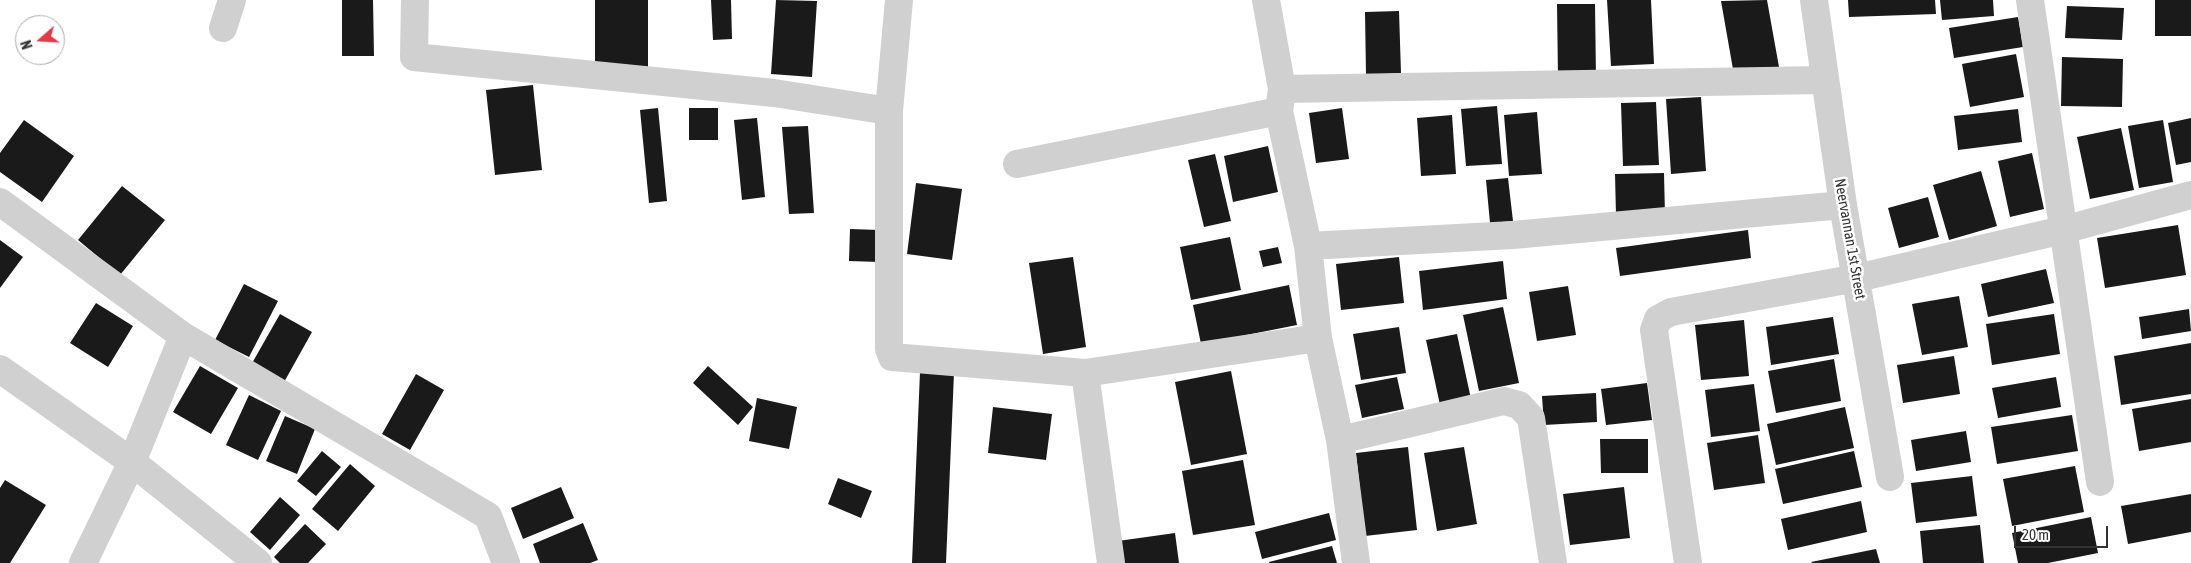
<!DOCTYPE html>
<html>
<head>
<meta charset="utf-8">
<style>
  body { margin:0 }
  #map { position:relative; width:2191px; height:563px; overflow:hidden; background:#fff; font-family:"Asap Condensed",sans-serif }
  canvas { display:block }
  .north { position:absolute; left:15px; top:15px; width:50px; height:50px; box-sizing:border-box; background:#fff; border:1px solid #adadad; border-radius:50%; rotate:251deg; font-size:14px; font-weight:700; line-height:20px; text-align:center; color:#333 }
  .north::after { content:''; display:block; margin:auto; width:18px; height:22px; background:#e63946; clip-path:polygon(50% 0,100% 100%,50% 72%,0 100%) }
  .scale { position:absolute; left:2014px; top:526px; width:94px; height:22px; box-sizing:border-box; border:2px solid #333; border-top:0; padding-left:6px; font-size:15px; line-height:18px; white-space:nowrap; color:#333; -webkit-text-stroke:4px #fff; paint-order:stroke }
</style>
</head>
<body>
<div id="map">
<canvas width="2191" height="563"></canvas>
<div class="north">N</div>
<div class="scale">20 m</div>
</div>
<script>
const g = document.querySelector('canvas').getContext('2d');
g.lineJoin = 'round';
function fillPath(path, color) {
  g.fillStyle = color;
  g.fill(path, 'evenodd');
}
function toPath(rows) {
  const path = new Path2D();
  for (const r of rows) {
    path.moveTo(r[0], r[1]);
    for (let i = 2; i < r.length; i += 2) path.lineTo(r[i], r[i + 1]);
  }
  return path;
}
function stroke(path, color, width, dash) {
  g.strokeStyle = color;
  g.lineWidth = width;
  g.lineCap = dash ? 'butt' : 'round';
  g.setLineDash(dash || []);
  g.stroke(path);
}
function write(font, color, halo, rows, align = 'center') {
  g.font = font + ' "Asap Condensed",sans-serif';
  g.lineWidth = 5;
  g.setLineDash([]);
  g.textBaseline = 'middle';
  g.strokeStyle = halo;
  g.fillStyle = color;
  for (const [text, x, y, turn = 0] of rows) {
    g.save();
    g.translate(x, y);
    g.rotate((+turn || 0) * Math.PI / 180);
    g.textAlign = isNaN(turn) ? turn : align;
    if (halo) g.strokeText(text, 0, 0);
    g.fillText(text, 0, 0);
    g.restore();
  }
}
fillPath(toPath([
  [342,0,373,0,374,56,342,56],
  [595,0,648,0,648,75,595,75],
  [711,0,731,0,732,39,713,40],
  [776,0,817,1,812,77,771,74],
  [1607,0,1651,0,1654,64,1611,66],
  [1767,0,1779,67,1734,75,1721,1],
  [1848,0,1935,0,1936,14,1849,17],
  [1940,0,1993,0,1994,16,1942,20],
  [2155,0,2191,0,2191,36,2155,36],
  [1557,4,1595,4,1596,78,1558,79],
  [2067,6,2124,8,2122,40,2065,38],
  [1399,11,1401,73,1366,75,1365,12],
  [2018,17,2023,47,1954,58,1949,28],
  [2016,54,2024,97,1970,107,1962,64],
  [2062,57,2123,59,2122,107,2061,106],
  [533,85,542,170,495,175,486,90],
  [1701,97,1706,171,1671,174,1666,99],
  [1656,102,1659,165,1623,166,1621,103],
  [1497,106,1502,164,1466,166,1461,109],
  [658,108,667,201,649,203,640,110],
  [689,108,718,108,718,140,689,140],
  [1342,108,1349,159,1316,163,1309,113],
  [2018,109,2022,142,1958,150,1954,116],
  [1537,112,1542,174,1509,176,1504,115],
  [1452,115,1456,174,1421,176,1417,118],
  [757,118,765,197,742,200,734,120],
  [2191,118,2191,162,2176,165,2168,123],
  [24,120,74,156,42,202,0,172,0,153],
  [2163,120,2173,182,2139,188,2128,126],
  [808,126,814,213,789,214,782,127],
  [2121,128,2134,190,2090,199,2077,137],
  [1268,146,1278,192,1233,202,1224,156],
  [2032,153,2044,209,2010,217,1998,161],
  [1215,154,1231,221,1204,227,1188,160],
  [1981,171,1997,226,1949,240,1933,185],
  [1664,173,1665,215,1616,215,1615,174],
  [1508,178,1513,221,1490,223,1486,180],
  [916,183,962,189,952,260,907,254],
  [122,186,165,220,120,275,78,240],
  [1928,197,1939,237,1899,248,1888,208],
  [2178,225,2186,275,2105,288,2097,238],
  [850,229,880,230,879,262,849,261],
  [1748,230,1751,258,1620,276,1616,248],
  [1230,237,1241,290,1191,300,1180,247],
  [0,240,23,257,0,288],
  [1278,247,1282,263,1263,267,1259,251],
  [1073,257,1086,347,1043,354,1029,263],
  [1399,257,1404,303,1341,310,1336,264],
  [1503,261,1507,299,1423,310,1419,271],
  [2046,269,2054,303,1988,317,1981,284],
  [244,284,278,301,249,357,215,340],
  [1289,285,1297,325,1201,344,1193,305],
  [1568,286,1576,335,1537,341,1529,292],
  [1959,296,1968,347,1922,355,1912,304],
  [96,303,133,326,108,367,70,343],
  [1503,307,1519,383,1479,391,1463,315],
  [2189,309,2191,331,2142,339,2139,317],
  [280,314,312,332,283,384,251,365],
  [2054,314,2060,354,1992,365,1986,324],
  [1833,317,1839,354,1771,365,1766,327],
  [1744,320,1749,376,1701,380,1695,325],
  [1399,327,1406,373,1361,380,1353,334],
  [1457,334,1471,399,1440,405,1426,340],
  [2191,343,2191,394,2121,405,2114,356],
  [1954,356,1960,394,1903,403,1897,365],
  [1834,359,1841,401,1776,413,1768,371],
  [200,366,238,388,211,434,173,412],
  [708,366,753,407,738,425,693,383],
  [1231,371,1247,454,1191,465,1175,382],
  [920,372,954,373,946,563,912,563],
  [416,374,444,390,410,450,382,434],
  [1397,377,1404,409,1362,418,1355,385],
  [2056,377,2061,407,1998,418,1992,388],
  [1647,383,1652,420,1606,425,1601,389],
  [1754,384,1760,431,1711,437,1705,390],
  [1596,393,1597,422,1544,425,1542,396],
  [249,395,281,411,258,460,226,445],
  [757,398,797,407,789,449,749,441],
  [2191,399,2191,442,2139,451,2132,409],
  [993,407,1052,414,1046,460,988,453],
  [1845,407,1854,448,1776,465,1767,424],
  [2072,415,2078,451,1997,464,1991,427],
  [285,416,315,429,297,474,266,461],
  [1966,431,1971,462,1916,471,1911,440],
  [1758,435,1765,483,1714,490,1707,443],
  [1600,439,1648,439,1648,473,1601,473],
  [1408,447,1417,530,1365,536,1356,453],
  [1464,447,1477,524,1437,531,1424,453],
  [322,451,341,467,316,496,297,481],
  [1854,451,1862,487,1783,504,1775,469],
  [1243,460,1255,525,1193,535,1182,471],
  [350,464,375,486,338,531,312,509],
  [2075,466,2084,512,2012,526,2003,479],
  [1972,476,1977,516,1916,523,1911,483],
  [838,478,872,491,861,518,828,504],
  [5,480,46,505,10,563,0,563,0,488],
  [561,487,574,518,523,539,511,508],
  [1624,487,1630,538,1570,545,1563,494],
  [2191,494,2191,532,2128,544,2121,506],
  [280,497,300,515,270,550,250,532],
  [1861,501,1867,532,1788,550,1781,519],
  [1329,513,1336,540,1262,559,1255,532],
  [2091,517,2098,553,2048,563,2018,563,2012,533],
  [583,523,598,560,590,563,540,563,533,544],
  [305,524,326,544,308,563,280,563,274,557],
  [1980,525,1984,563,1923,563,1920,531],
  [1175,533,1179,563,1121,563,1118,541],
  [1332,546,1337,563,1269,563,1269,562],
  [1876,549,1880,563,1812,563,1811,562]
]), '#1a1a1a');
stroke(toPath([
  [415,0,414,57,774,93,889,111],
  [899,0,889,111,889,349,892,357,1085,373,1318,338],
  [1266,0,1282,89,1279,111,1308,246,1318,338,1340,440,1356,563],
  [1814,0,1843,205,1890,477],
  [2030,0,2100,482],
  [223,28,232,0],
  [1282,89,1824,80],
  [1017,164,1279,111],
  [0,202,183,336,488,516,506,563],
  [1308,246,1513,235,1843,205],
  [0,369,132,462,258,563],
  [1085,373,1111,563],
  [1340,440,1504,401,1519,405,1531,418,1553,563],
  [83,563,132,462,183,336],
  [1688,563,1654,330,1658,319,1671,312,1857,278,2063,230,2191,195]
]), '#d0d0d0', 28);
write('15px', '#333', '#fff', [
  ["Neervannan 1st Street",1850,239,80]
]);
</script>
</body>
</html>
